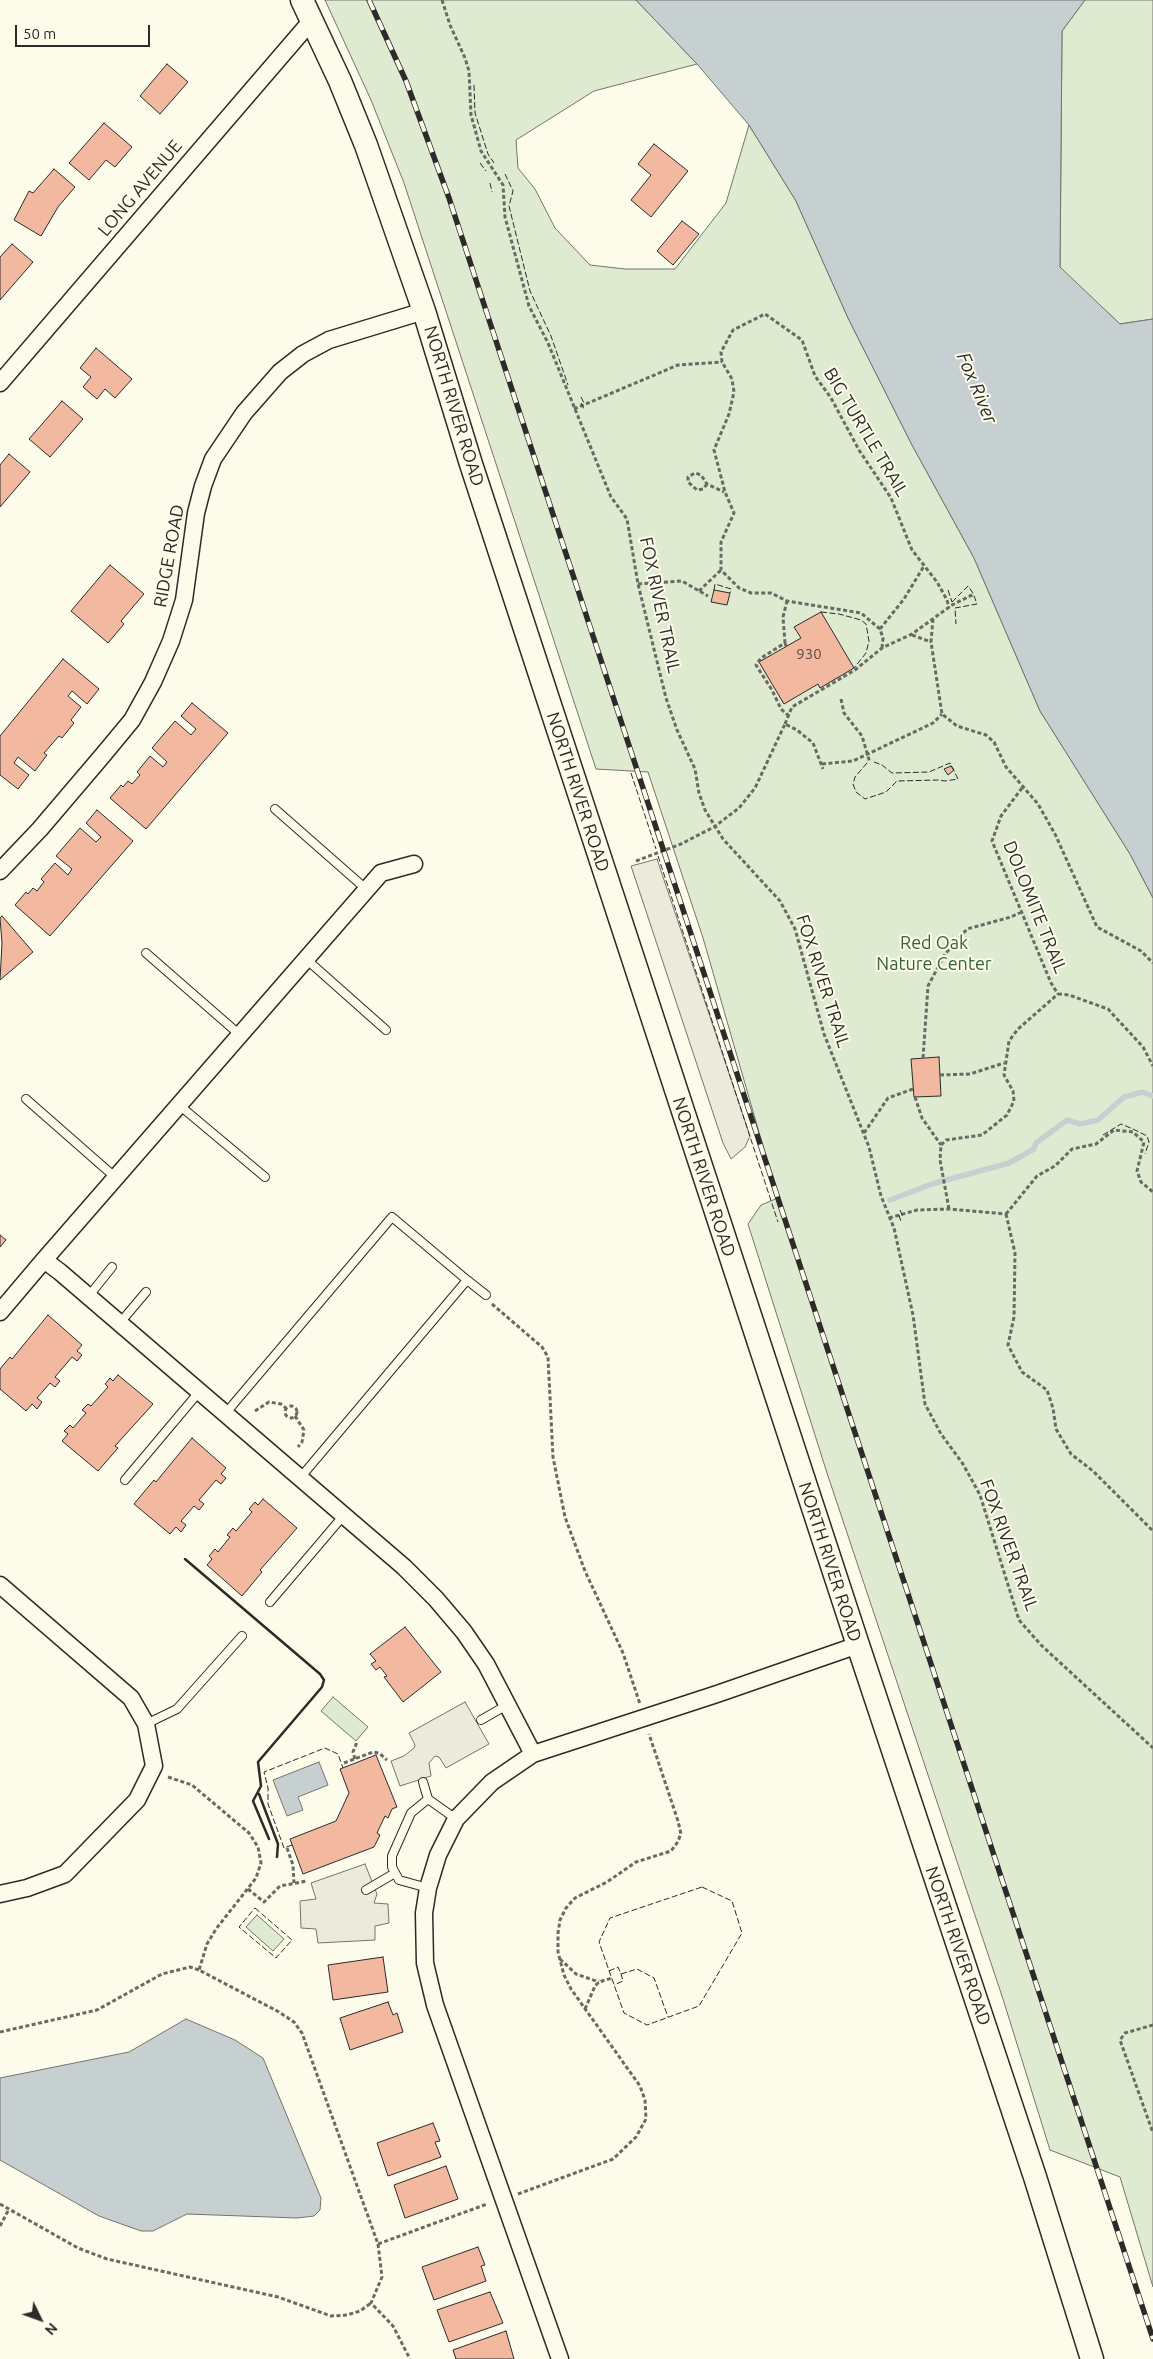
<!DOCTYPE html>
<html>
<head>
<meta charset="utf-8">
<style>
  body { margin:0 }
  #map { position:relative; width:1153px; height:2359px; overflow:hidden; background:#fdfbea; font-family:Ubuntu,sans-serif }
  canvas { display:block }
  .north { position:absolute; left:15px; top:2294px; width:50px; height:50px; -webkit-text-stroke:4px #fdfbea; paint-order:stroke; rotate:132deg; font-size:14px; font-weight:700; line-height:20px; text-align:center; color:#2b2b2b }
  .north::after { content:''; display:block; margin:auto; width:18px; height:22px; background:#2b2b2b; clip-path:polygon(50% 0,100% 100%,50% 72%,0 100%) }
  .scale { position:absolute; left:15px; top:25px; width:135px; height:22px; box-sizing:border-box; border:2px solid #2b2b2b; border-top:0; padding-left:6px; font-size:15px; line-height:18px; white-space:nowrap; color:#2b2b2b; -webkit-text-stroke:4px #fdfbea; paint-order:stroke }
</style>
</head>
<body>
<div id="map">
<canvas width="1153" height="2359"></canvas>
<div class="north">N</div>
<div class="scale">50 m</div>
</div>
<script>
const ctx = document.querySelector('canvas').getContext('2d');
ctx.lineJoin = 'round';
function paint(path, color) {
  ctx.fillStyle = color;
  ctx.fill(path, 'evenodd');
}
function toPath(rows) {
  const path = new Path2D();
  for (const r of rows) {
    if (r.length === 3) {
      path.moveTo(r[0] + r[2], r[1]);
      path.arc(r[0], r[1], r[2], 0, 2 * Math.PI);
      continue;
    }
    path.moveTo(r[0], r[1]);
    for (let i = 2; i < r.length; i += 2) path.lineTo(r[i], r[i + 1]);
  }
  return path;
}
function trace(path, color, width, dash) {
  ctx.strokeStyle = color;
  ctx.lineWidth = width;
  ctx.lineCap = dash ? 'butt' : 'round';
  ctx.setLineDash(dash || []);
  ctx.stroke(path);
}
function label(font, color, halo, rows, align = 'center') {
  ctx.font = font + ' Ubuntu,sans-serif';
  ctx.lineWidth = 4;
  ctx.setLineDash([]);
  ctx.textBaseline = 'middle';
  ctx.strokeStyle = halo;
  ctx.fillStyle = color;
  for (const [text, x, y, turn = 0] of rows) {
    ctx.save();
    ctx.translate(x, y);
    ctx.rotate((+turn || 0) * Math.PI / 180);
    ctx.textAlign = isNaN(turn) ? turn : align;
    if (halo) ctx.strokeText(text, 0, 0);
    ctx.fillText(text, 0, 0);
    ctx.restore();
  }
}
const green = toPath([
  [325,0,636,0,697,64,594,91,516,140,518,168,535,189,555,228,590,265,625,269,675,269,726,203,749,125,796,201,848,318,912,445,974,558,1040,711,1130,854,1153,898,1153,2287,1120,2177,1050,2150,1003,1999,827,1473,748,1224,761,1205,778,1198,703,938,648,772,596,769,404,183,371,100,325,0],
  [1085,0,1153,0,1153,319,1120,324,1060,268,1062,31,1085,0],
  [333,1697,368,1727,356,1741,321,1711,333,1697],
  [257,1915,284,1939,273,1951,246,1927,257,1915]
]);
const parking = toPath([
  [657,859,750,1136,745,1147,731,1159,723,1143,631,866,657,859],
  [465,1702,489,1744,446,1768,439,1757,435,1756,429,1763,431,1776,400,1786,391,1761,404,1756,414,1748,415,1745,409,1733,465,1702],
  [365,1864,377,1894,374,1903,388,1904,389,1923,375,1926,375,1940,318,1943,316,1929,301,1928,300,1901,316,1899,311,1883,365,1864]
]);
const water = toPath([
  [636,0,1085,0,1062,31,1060,267,1120,324,1153,319,1153,898,1130,854,1040,711,974,558,912,445,848,318,796,201,749,125,697,64,636,0],
  [319,1762,328,1785,298,1797,303,1810,287,1816,273,1780,319,1762],
  [186,2019,235,2040,263,2058,321,2198,320,2210,314,2216,297,2218,187,2214,153,2231,141,2231,99,2216,0,2160,0,2078,129,2052,186,2019]
]);
const stream = toPath([
  [890,1200,932,1184,1009,1163,1034,1149,1036,1143,1067,1120,1080,1124,1098,1120,1124,1097,1142,1092,1153,1096]
]);
const building = toPath([
  [167,64,188,82,160,114,140,96,167,64],
  [104,123,132,147,115,167,106,160,89,180,69,163,104,123],
  [654,144,688,171,651,217,631,200,651,175,638,164,654,144],
  [54,169,75,187,58,207,41,236,14,220,29,191,33,193,54,169],
  [682,221,699,234,673,265,657,251,682,221],
  [12,244,33,262,0,300,0,257,12,244],
  [96,348,132,379,115,398,105,389,97,399,83,387,91,377,80,368,96,348],
  [62,401,83,419,50,457,29,439,62,401],
  [9,454,30,472,0,507,0,465,9,454],
  [110,565,144,594,121,621,124,624,108,643,71,611,110,565],
  [714,590,730,593,727,605,711,602,714,590],
  [821,612,854,668,820,688,818,684,784,704,759,662,801,638,794,627,821,612],
  [63,659,99,689,87,704,72,691,68,696,81,707,71,720,74,723,62,738,59,736,44,753,47,755,35,771,18,757,14,763,29,775,18,789,0,775,0,736,63,659],
  [192,703,228,733,146,829,110,798,121,785,123,787,128,781,132,784,140,775,137,772,150,756,163,767,167,762,152,748,175,721,191,735,196,729,181,716,192,703],
  [951,766,954,770,948,775,944,769,951,766],
  [97,810,133,841,50,936,15,905,26,892,28,894,33,888,37,891,44,882,41,879,55,863,68,875,72,869,56,856,80,828,96,842,101,837,86,823,97,810],
  [2,916,33,952,0,980,2,943,0,918,2,916],
  [939,1057,941,1096,914,1097,911,1059,939,1057],
  [0,1235,6,1240,0,1247,0,1235],
  [48,1315,82,1345,77,1351,82,1355,77,1361,72,1357,55,1377,60,1381,55,1387,50,1383,37,1398,42,1402,37,1409,32,1404,26,1411,0,1389,0,1369,10,1357,12,1359,48,1315],
  [118,1375,153,1404,115,1446,118,1448,98,1471,62,1441,68,1434,64,1431,70,1425,73,1428,86,1413,82,1410,88,1404,91,1406,108,1387,105,1384,110,1378,113,1381,118,1375],
  [192,1438,226,1468,221,1474,226,1478,221,1484,216,1480,199,1500,204,1504,199,1510,194,1506,181,1521,186,1525,181,1532,176,1527,170,1534,134,1504,154,1480,156,1482,192,1438],
  [263,1499,297,1528,260,1570,262,1572,242,1596,207,1565,212,1559,209,1556,215,1549,218,1552,230,1537,227,1535,233,1528,236,1531,252,1512,249,1509,255,1502,258,1505,263,1499],
  [405,1627,441,1672,403,1702,384,1677,387,1676,380,1667,376,1670,371,1664,376,1661,370,1654,405,1627],
  [376,1755,397,1807,392,1809,388,1818,385,1816,377,1833,380,1835,374,1847,303,1874,290,1839,336,1821,349,1793,340,1769,376,1755],
  [383,1957,388,1992,333,2000,328,1965,383,1957],
  [388,2002,393,2015,397,2013,403,2032,350,2050,340,2018,388,2002],
  [433,2123,440,2141,435,2142,441,2157,388,2176,377,2143,433,2123],
  [446,2166,458,2199,405,2218,394,2185,446,2166],
  [478,2247,485,2265,481,2266,486,2281,434,2300,422,2267,478,2247],
  [490,2292,503,2323,449,2342,437,2310,490,2292],
  [506,2331,514,2359,456,2359,453,2350,506,2331]
]);
const path = toPath([
  [442,0,450,25,465,58,469,71,471,115,481,151,503,185,505,217,529,306,548,343,611,497,627,519,638,584,666,698,677,730,695,769,699,793,705,810,723,839,780,901,795,929,824,1034,869,1147,881,1196,894,1228,913,1315,925,1404,941,1434,963,1464,980,1495,1019,1620,1041,1645,1153,1748],
  [574,409,678,365,722,362],
  [707,484,703,489,697,490,688,482,688,477,695,473,701,475,707,484,724,492],
  [638,584,682,581,708,596],
  [699,591,721,570],
  [933,619,931,642,942,714,957,726,986,735,994,742,1006,767,1038,804,1055,834,1097,927,1141,951,1153,963],
  [880,629,904,599,924,566],
  [912,635,931,642],
  [785,643,783,617,787,601],
  [786,646,785,643,761,658,756,665,772,690,781,709,789,716],
  [882,648,883,638,880,629,861,613,787,601,771,593,751,593,739,588,721,570,721,542,734,513,725,492,714,450,729,414,734,392,732,379,722,362,721,352,733,330,765,314,802,340,815,376,831,398,859,450,891,498,912,550,937,582,947,600,949,608],
  [841,699,844,713,862,736,870,763],
  [785,724,792,707,855,670,882,648,912,634,952,605,974,594],
  [822,764,853,761,933,723,942,714],
  [1022,788,1001,816,992,841,1051,983,1058,994],
  [636,861,681,844,714,827,739,808,755,788,785,724,797,730,813,743,823,769],
  [1058,994,1069,995,1108,1009,1143,1047,1153,1066],
  [923,1058,928,986,945,954,967,929,1011,917,1021,912],
  [940,1075,970,1074,1004,1063],
  [915,1097,922,1118,941,1145],
  [864,1133,888,1098,913,1089],
  [949,1209,940,1160,941,1145,946,1140,982,1135,1007,1115,1014,1101,1013,1091,1004,1075,1009,1041,1018,1029,1058,994],
  [1006,1214,1015,1253,1014,1317,1008,1345,1022,1372,1047,1390,1053,1408,1056,1429,1071,1454,1093,1471,1153,1531],
  [1006,1214,1037,1176,1055,1166,1072,1149,1096,1144,1114,1130,1133,1132,1144,1142,1137,1171,1141,1182,1153,1192],
  [889,1218,917,1210,949,1209,1006,1214],
  [492,1304,542,1347,548,1357,553,1457,565,1517,585,1571,623,1653,640,1704],
  [291,1412,6],
  [255,1411,269,1402,281,1404,286,1408],
  [295,1416,304,1430,302,1442,298,1447],
  [355,1759,353,1752,357,1742],
  [344,1763,373,1752,379,1753,387,1760],
  [168,1777,192,1785,249,1833,258,1847,261,1863,256,1878,216,1929,207,1944,199,1970,279,2012,294,2022,302,2033,378,2244,487,2204],
  [287,1848,293,1865,294,1883],
  [248,1889,264,1902,280,1886,307,1881],
  [560,1959,576,1974,599,1982],
  [585,2009,595,1986,599,1982,612,1978],
  [1153,2025,1125,2033,1120,2040,1153,2133],
  [0,2032,97,2010,162,1974,190,1967,199,1970],
  [518,2194,613,2159,636,2137,646,2119,645,2100,640,2086,571,1989,564,1975,558,1952,558,1933,560,1920,566,1908,575,1898,607,1882,636,1862,671,1851,677,1843,681,1834,678,1821,649,1734],
  [0,2204,78,2248,107,2259,278,2297,331,2316,347,2315,360,2311,371,2303],
  [0,2226,9,2209],
  [378,2244,382,2277,371,2303,393,2326,410,2359]
]);
const lane = toPath([
  [275,809,366,889],
  [146,953,240,1035],
  [306,959,386,1030],
  [26,1099,116,1178],
  [179,1105,265,1177],
  [467,1280,486,1295],
  [88,1297,112,1267],
  [119,1324,146,1292],
  [225,1414,392,1217,467,1280,300,1478],
  [125,1480,199,1392],
  [270,1602,344,1515],
  [481,1720,507,1705],
  [146,1724,177,1709,242,1636],
  [423,1782,428,1799,411,1813,392,1856,392,1867,399,1880,428,1888],
  [428,1799,456,1819],
  [366,1890,395,1873]
]);
const street = toPath([
  [0,383,312,20],
  [0,871,40,829,103,755,132,720,153,682,171,641,184,600,196,513,203,486,213,459,244,413,280,372,303,354,329,340,424,311],
  [44,1260,381,873,414,864],
  [0,1312,44,1260,60,1272,404,1567,436,1599,464,1632,486,1664,533,1754,717,1694,858,1645],
  [0,1585,131,1698,146,1724,154,1766,137,1800,65,1874,27,1888,0,1894],
  [533,1754,492,1782,456,1819,438,1855,428,1888,424,1913,425,1963,435,2005,560,2359]
]);
const secondary = toPath([
  [302,0,340,81,366,145,424,311,471,464,858,1645,1035,2177,1092,2359]
]);
const rail = toPath([
  [369,0,406,81,449,198,1153,2339]
]);
const fence = toPath([
  [474,85,475,113,488,154,494,163],
  [480,163,486,171],
  [505,174,513,191,509,206,530,291,551,336,568,385],
  [490,183,492,192],
  [581,397,584,403],
  [581,403,584,409],
  [714,590,715,584,731,589,730,593],
  [948,590,952,602],
  [952,602,968,586,973,593,977,604,955,608,956,624],
  [821,612,839,614,861,620,866,624,869,641,866,653,854,668],
  [867,763,855,777,853,784,856,792,865,799,886,792,897,781,938,780,945,781,958,779,950,763,929,772,892,773,882,765,874,762],
  [631,773,656,849],
  [658,856,778,1222],
  [1103,1135,1121,1124,1133,1129,1147,1136,1149,1142,1145,1154],
  [900,1210,903,1217],
  [899,1215,901,1222],
  [292,1845,284,1848,268,1804,268,1788,264,1772,325,1748,338,1754,343,1768],
  [702,1887,732,1901,742,1933,699,2006,647,2025,624,2013,599,1942,610,1918,702,1887],
  [255,1908,292,1940,276,1958,239,1927,255,1908],
  [609,1971,618,1967,621,1974,623,1981,614,1985],
  [621,1974,637,1969,654,1978,668,2017]
]);
const wall = toPath([
  [185,1559,320,1674,324,1680,322,1687,258,1762,261,1786,253,1801,269,1839],
  [259,1794,278,1844,277,1857]
]);
const numberNames = [
  ["930",809,654]
];
const streetNames = [
  ["LONG AVENUE",140,188,-50],
  ["NORTH RIVER ROAD",454,406,73],
  ["BIG TURTLE TRAIL",866,432,59],
  ["RIDGE ROAD",169,556,-80],
  ["FOX RIVER TRAIL",660,605,78],
  ["NORTH RIVER ROAD",578,792,72],
  ["DOLOMITE TRAIL",1035,907,68],
  ["FOX RIVER TRAIL",823,981,72],
  ["NORTH RIVER ROAD",704,1177,72],
  ["FOX RIVER TRAIL",1009,1545,70],
  ["NORTH RIVER ROAD",830,1562,72],
  ["NORTH RIVER ROAD",958,1946,71]
];
const parkNames = [
  ["Red Oak",934,943],
  ["Nature Center",934,964]
];
const waterNames = [
  ["Fox River",977,388,67]
];
paint(green, '#deebd1');
trace(green, '#74746e', 1);
paint(parking, '#eceadb');
trace(parking, '#74746e', 1);
paint(water, '#c7d0d0');
trace(water, '#74746e', 1);
trace(stream, '#c7d0d0', 5.5);
paint(building, '#f2b8a0');
trace(building, '#2b2b2b', 1);
trace(lane, '#2b2b2b', 10);
trace(street, '#2b2b2b', 19);
trace(secondary, '#2b2b2b', 25);
trace(path, '#6a6964', 3, [4, 2.5]);
trace(lane, '#fdfbea', 8);
trace(street, '#fdfbea', 16);
trace(secondary, '#fdfbea', 22);
trace(rail, '#2b2b2b', 5.5);
trace(rail, '#fdfbea', 4, [11]);
trace(fence, '#2b2b2b', 1, [6, 2.5]);
trace(wall, '#2b2b2b', 2.5);
label('15px', '#5d4e48', null, numberNames);
label('18px', '#2b2b2b', '#fdfbea', streetNames);
label('18px', '#34623c', '#fdfbea', parkNames);
label('italic 19px', '#2b2b2b', '#fdfbea', waterNames);
</script>
</body>
</html>
